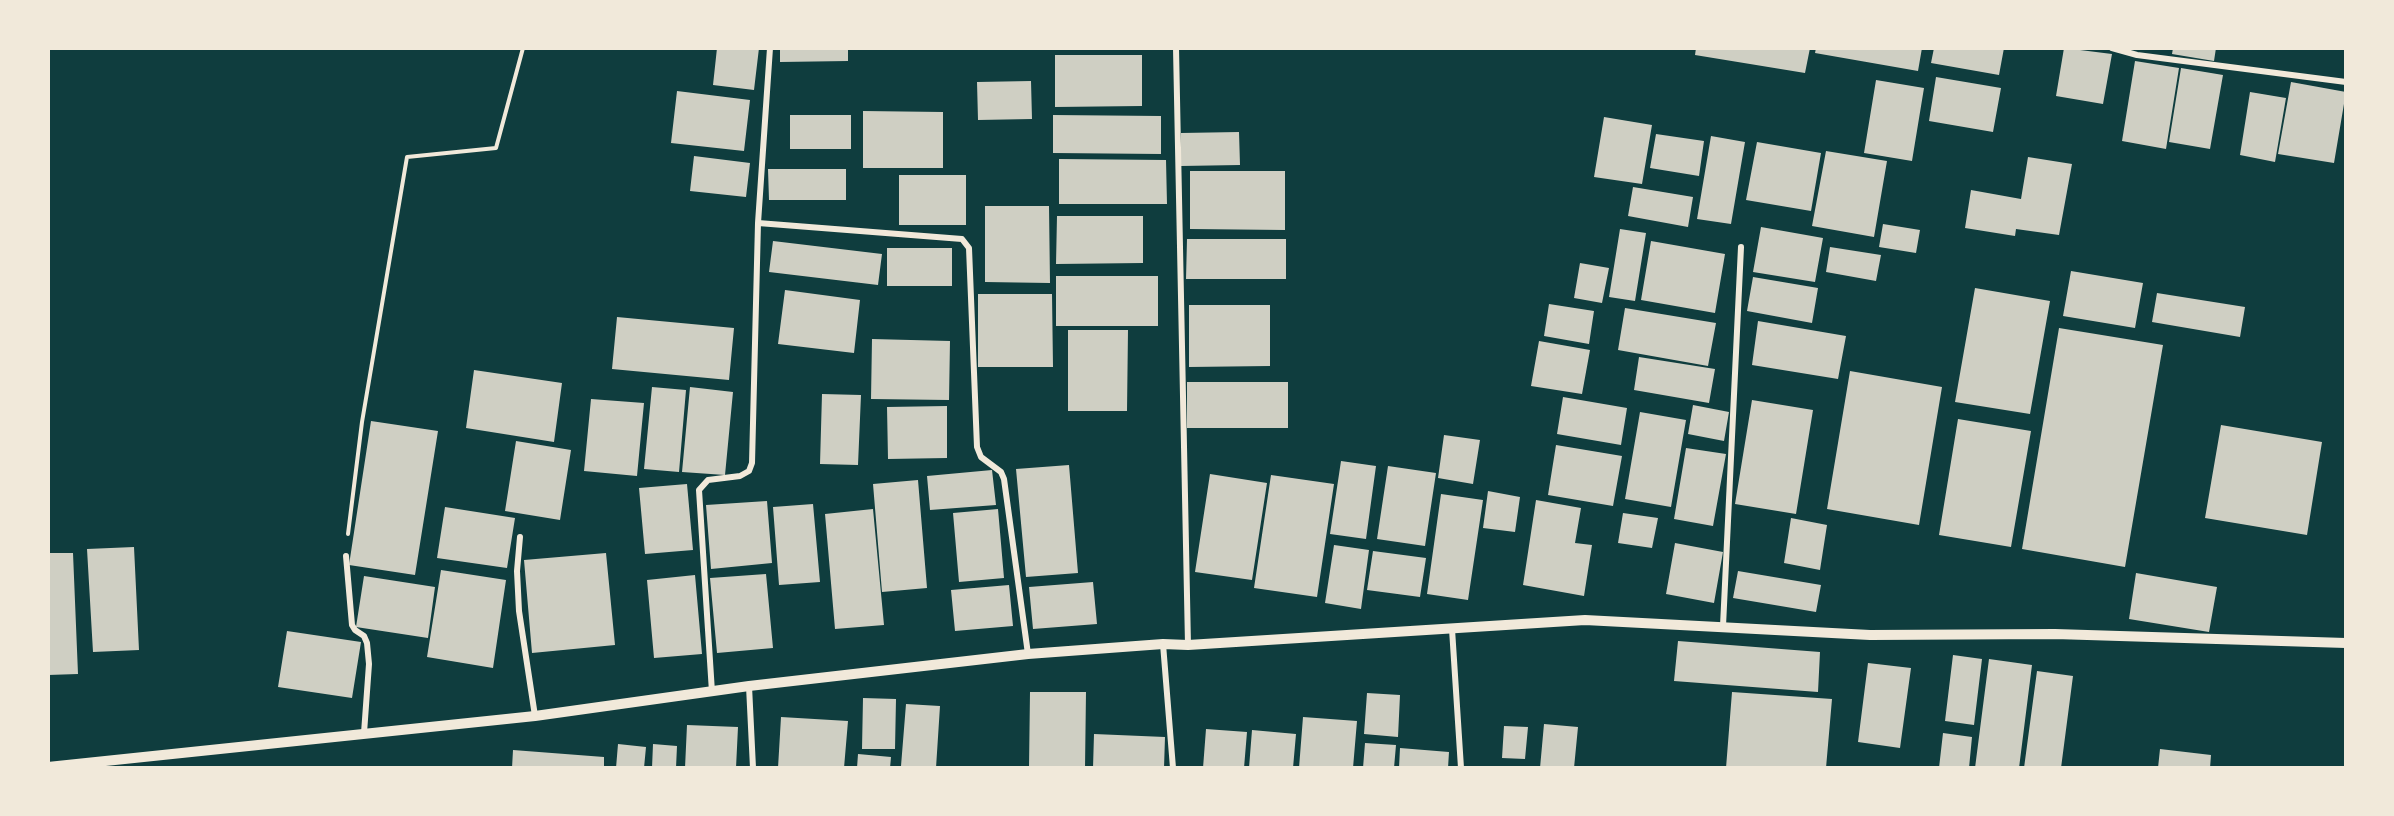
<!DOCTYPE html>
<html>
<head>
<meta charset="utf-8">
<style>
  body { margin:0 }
  #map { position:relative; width:2394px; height:816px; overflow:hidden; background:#0f3d3e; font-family:"Titillium Web",sans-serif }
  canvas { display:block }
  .frame { position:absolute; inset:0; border:50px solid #f1e9da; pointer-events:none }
</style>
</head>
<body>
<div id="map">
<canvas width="2394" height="816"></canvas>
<div class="frame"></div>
</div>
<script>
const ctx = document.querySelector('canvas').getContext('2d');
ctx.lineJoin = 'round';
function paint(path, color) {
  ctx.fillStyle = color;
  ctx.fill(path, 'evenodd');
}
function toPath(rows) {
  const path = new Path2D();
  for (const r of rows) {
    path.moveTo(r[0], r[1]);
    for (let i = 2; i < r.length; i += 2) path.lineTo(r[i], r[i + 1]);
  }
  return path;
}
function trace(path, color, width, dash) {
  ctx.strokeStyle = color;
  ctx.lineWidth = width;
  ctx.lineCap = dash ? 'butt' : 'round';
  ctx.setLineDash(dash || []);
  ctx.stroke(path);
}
const building = toPath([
  [717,48,759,48,754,90,713,85],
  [780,48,848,48,848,61,780,62],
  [1696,48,1810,48,1805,73,1695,55],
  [1816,48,1922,48,1918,71,1815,53],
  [1934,48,2004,48,1999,75,1931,63],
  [2064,48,2112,54,2103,104,2056,96],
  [2173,48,2216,48,2214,61,2172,54],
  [1055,55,1142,55,1142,106,1055,107],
  [2135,61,2179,68,2166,149,2122,141],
  [2181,68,2223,75,2210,149,2169,142],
  [1936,77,2001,88,1993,132,1929,121],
  [1876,80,1924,88,1912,161,1864,153],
  [1031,81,1032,119,978,120,977,82],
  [2291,82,2346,92,2334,163,2278,154],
  [677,91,750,100,744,151,671,143],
  [2250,92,2286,98,2275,162,2240,155],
  [863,111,943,112,943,168,863,168],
  [790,115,851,115,851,149,790,149],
  [1053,115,1161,116,1161,154,1053,153],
  [1604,117,1652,125,1642,184,1594,177],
  [1239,132,1240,165,1181,166,1181,133],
  [1656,134,1704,141,1699,176,1650,168],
  [1711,136,1745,142,1731,224,1697,219],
  [1757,142,1821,153,1811,211,1746,200],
  [1826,151,1887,161,1874,237,1812,226],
  [694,156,750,163,746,197,690,191],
  [2028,157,2072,164,2059,235,2016,229,2015,236,1965,228,1971,190,2021,199],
  [1059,159,1166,160,1167,204,1059,204],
  [768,169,846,169,846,200,769,200],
  [1190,171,1285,171,1285,230,1190,229],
  [899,175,966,175,966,225,899,225],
  [1633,187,1693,197,1688,227,1628,216],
  [985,206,1049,206,1050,283,985,282],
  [1057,216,1143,216,1143,263,1056,264],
  [1883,224,1920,230,1916,253,1879,247],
  [1761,227,1823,238,1815,282,1753,272],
  [1620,229,1646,233,1635,301,1609,297],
  [1187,239,1286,239,1286,279,1186,279],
  [773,241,882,254,878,285,769,272],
  [1651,241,1725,254,1715,313,1641,300],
  [1830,247,1881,255,1876,281,1826,272],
  [887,248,952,248,952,286,887,286],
  [1580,263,1609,268,1602,303,1574,298],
  [2071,271,2143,283,2135,328,2063,316],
  [1056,276,1158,276,1158,326,1056,326],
  [1753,277,1818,288,1812,323,1747,311],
  [1975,288,2050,301,2030,414,1955,402],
  [785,290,860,300,854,353,778,344],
  [2157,293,2245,307,2240,337,2152,322],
  [978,294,1052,294,1053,367,978,367],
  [1549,304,1594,311,1589,344,1544,336],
  [1189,305,1270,305,1270,366,1189,367],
  [1625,308,1716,323,1708,366,1618,350],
  [617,317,734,328,729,380,612,369],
  [1758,321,1846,336,1838,379,1752,365],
  [2059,328,2163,345,2125,567,2022,549],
  [1068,330,1128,330,1127,411,1068,411],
  [872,339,950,341,949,400,871,399],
  [1539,341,1590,350,1582,394,1531,386],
  [1639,357,1715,369,1709,403,1634,390],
  [474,370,562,383,554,442,466,428],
  [1850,371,1942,387,1919,525,1827,509],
  [1187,382,1288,382,1288,428,1187,428],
  [652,387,686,390,679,472,644,469],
  [690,387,733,392,725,475,682,472],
  [822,394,861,395,858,465,820,464],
  [1563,397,1627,408,1621,445,1557,434],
  [591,399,644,403,637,476,584,471],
  [1752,400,1813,410,1796,514,1735,504],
  [1693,405,1729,412,1724,441,1688,434],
  [947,406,947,458,888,459,887,407],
  [1640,412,1686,420,1671,507,1625,499],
  [1958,419,2031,431,2011,547,1939,535],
  [371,421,438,431,415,575,349,565],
  [2221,425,2322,442,2307,535,2205,518],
  [1444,435,1480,440,1473,484,1438,478],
  [516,441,571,450,560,520,505,511],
  [1556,445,1622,456,1613,506,1548,495],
  [1686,448,1726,454,1713,526,1674,519],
  [1341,461,1376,466,1366,539,1330,534],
  [1069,465,1078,573,1026,577,1016,469],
  [1388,466,1436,473,1425,546,1377,539],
  [992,470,996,505,930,510,927,476],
  [1210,474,1267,483,1252,580,1195,572],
  [1271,475,1334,484,1317,597,1254,588],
  [918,480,927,588,882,592,873,484],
  [687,484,693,550,645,554,639,488],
  [1488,491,1520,497,1515,532,1483,528],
  [1441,494,1483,500,1468,600,1427,594],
  [1536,500,1581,508,1575,543,1592,545,1584,596,1523,585],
  [767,501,772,563,711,569,706,505],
  [813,504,820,582,779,585,773,507],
  [445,507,515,518,507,568,437,558],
  [873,509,884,625,835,629,825,514],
  [998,509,1004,578,959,582,953,513],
  [1623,513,1658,518,1652,548,1618,543],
  [1791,518,1827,525,1820,570,1784,563],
  [1675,543,1723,552,1714,603,1666,594],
  [1334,545,1369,550,1361,609,1325,603],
  [134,547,139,650,93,652,87,549],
  [1373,551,1426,558,1420,597,1367,590],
  [48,553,73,553,78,674,48,675],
  [606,553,615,645,532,653,524,560],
  [441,570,506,580,493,668,427,657],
  [1738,571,1821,585,1816,612,1733,598],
  [2136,573,2217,587,2209,632,2129,619],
  [766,574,773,648,717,653,710,578],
  [695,575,702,654,654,658,647,580],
  [364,576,435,587,428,638,356,627],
  [1093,582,1097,624,1033,629,1029,587],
  [1009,585,1013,626,955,631,951,590],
  [287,631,361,642,352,698,278,687],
  [1678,641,1820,652,1818,692,1674,681],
  [1953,655,1982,659,1974,725,1945,721],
  [1989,659,2032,665,2019,768,1975,768],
  [1868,663,1911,668,1900,748,1858,742],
  [2037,671,2073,676,2061,768,2024,768],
  [1030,692,1086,692,1085,768,1029,768],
  [1732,692,1832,699,1826,768,1726,768],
  [1367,693,1400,695,1398,737,1364,734],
  [863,698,896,699,895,749,862,749],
  [906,704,940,706,936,768,901,766],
  [781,717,848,721,844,768,778,768],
  [1303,717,1357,721,1353,768,1299,768],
  [1544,724,1578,727,1574,768,1540,768],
  [687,725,738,727,736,768,685,768],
  [1504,726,1528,727,1525,759,1502,758],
  [1206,729,1247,732,1244,768,1203,768],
  [1252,730,1296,734,1293,768,1249,768],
  [1943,733,1972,737,1969,768,1939,768],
  [1094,734,1165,737,1164,768,1093,768],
  [1365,743,1396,745,1394,768,1363,768],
  [618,744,646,747,644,768,616,768],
  [653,744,677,746,676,768,652,768],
  [1400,748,1449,752,1448,768,1399,768],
  [2160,749,2211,755,2210,768,2158,768],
  [513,750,604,757,604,768,512,768],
  [858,754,891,757,890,768,857,768]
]);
const path = toPath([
  [348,534,362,422,407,157,496,148,523,48]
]);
const minor = toPath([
  [770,48,758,223,962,239,969,248,977,447,981,457,1001,472,1004,479,1028,654],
  [1176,48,1188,645],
  [2112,48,2137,55,2346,82],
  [520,537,517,571,519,611,535,716],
  [346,556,352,625,355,630,364,636,367,643,369,664,364,733],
  [1723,626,1741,247],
  [1452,629,1461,768],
  [1163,644,1173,768],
  [749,686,753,768],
  [712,692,699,490,708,480,740,476,749,471,752,463,758,223]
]);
const tertiary = toPath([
  [48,767,535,716,749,686,1028,654,1163,644,1188,645,1585,620,1870,635,2055,634,2346,643]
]);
paint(building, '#cfcfc3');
trace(path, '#f1e9da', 4);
trace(minor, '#f1e9da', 6);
trace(tertiary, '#f1e9da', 10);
</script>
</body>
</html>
